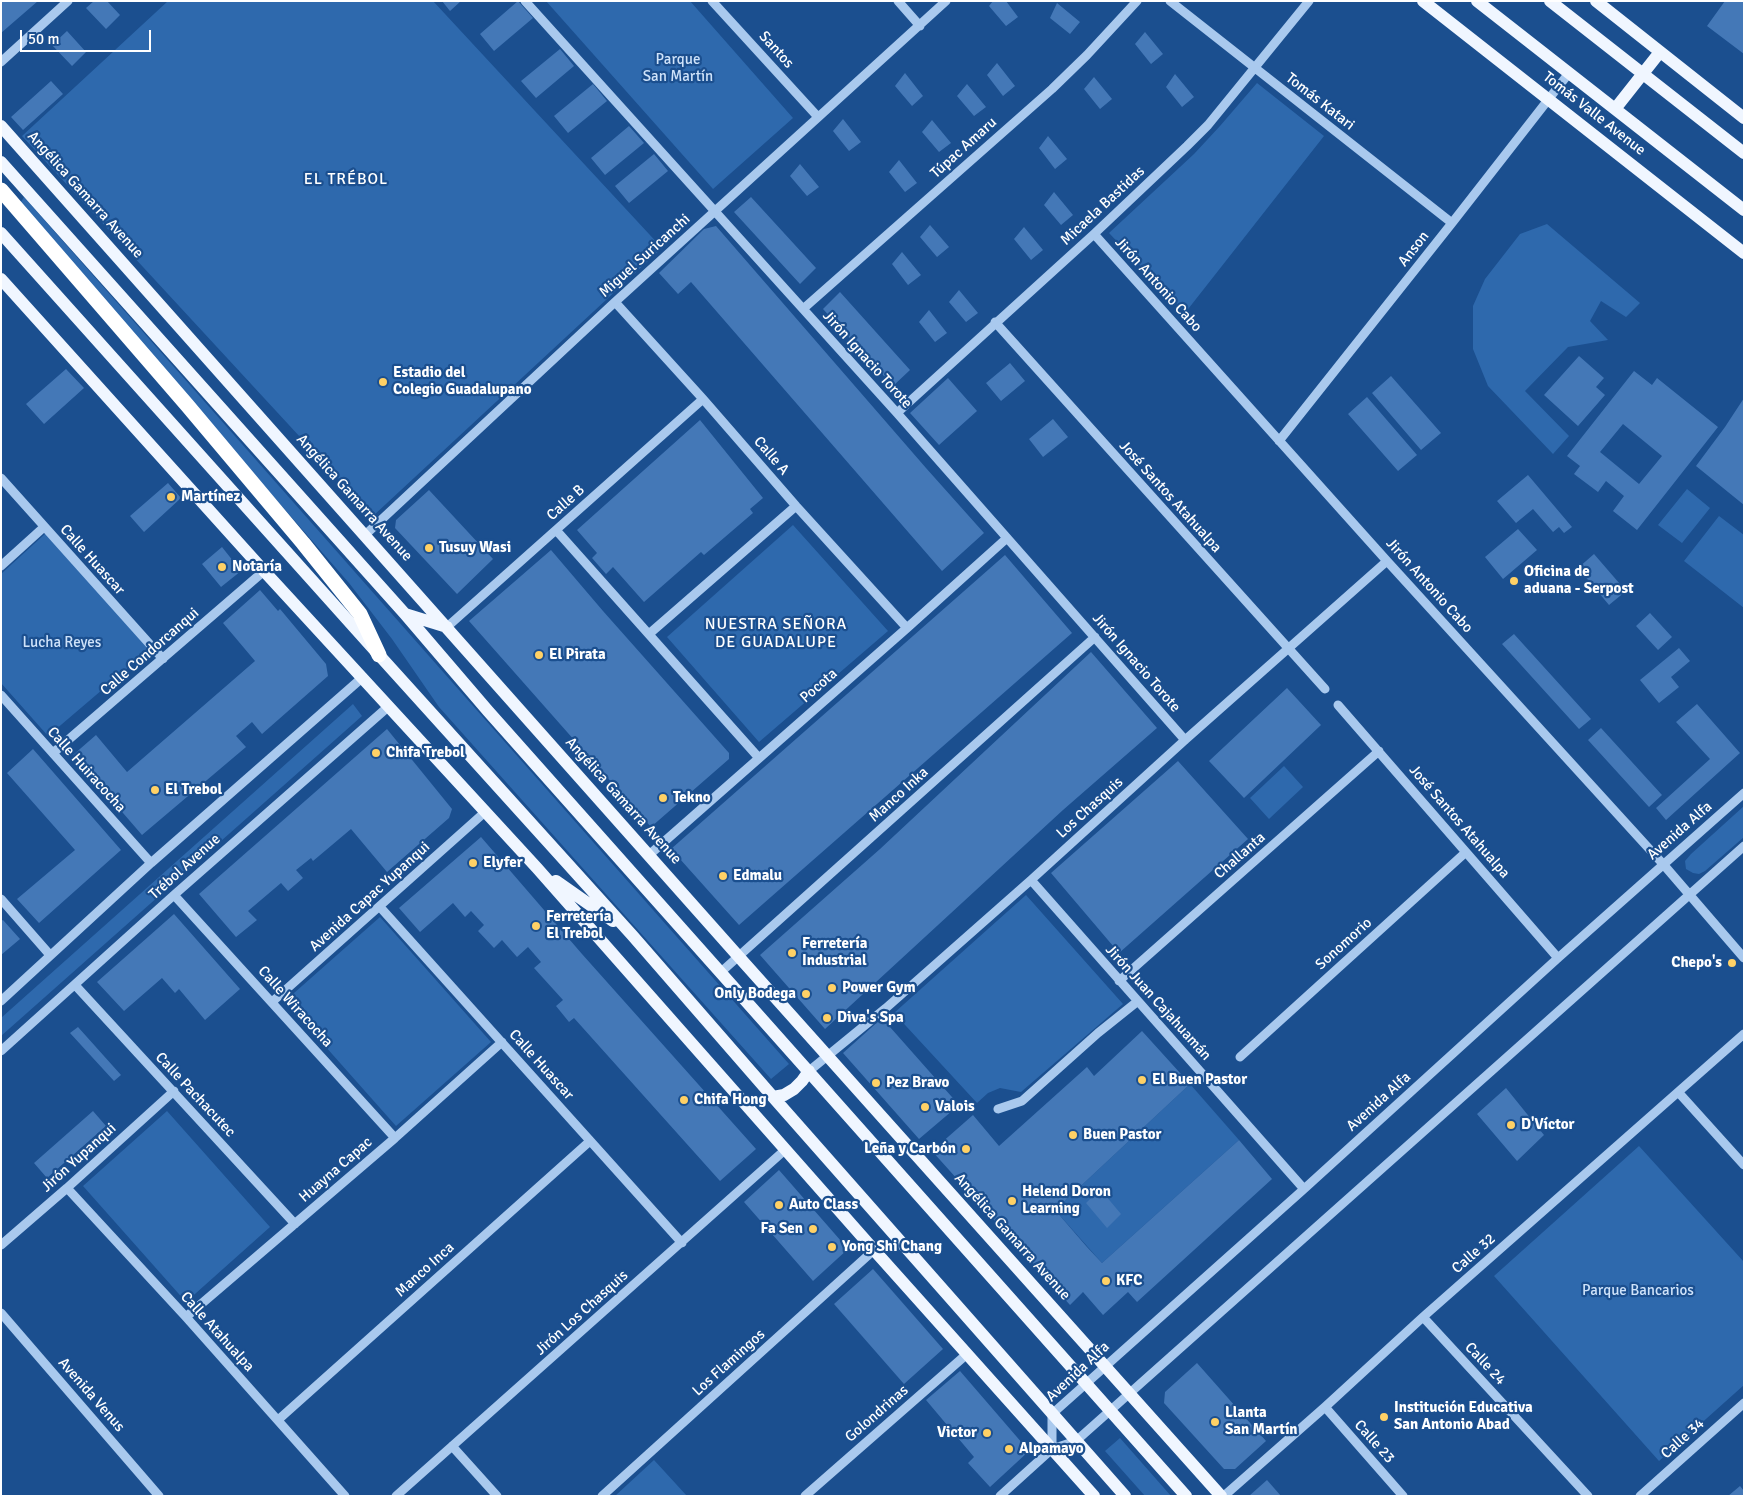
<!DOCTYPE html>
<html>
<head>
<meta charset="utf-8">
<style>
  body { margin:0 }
  #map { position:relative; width:1745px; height:1497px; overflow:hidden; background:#1b4f8f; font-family:Signika,sans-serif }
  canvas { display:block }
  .frame { position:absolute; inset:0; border:2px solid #fff; pointer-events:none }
  .scale { position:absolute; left:20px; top:30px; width:131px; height:22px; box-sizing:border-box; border:2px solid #fff; border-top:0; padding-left:6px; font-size:15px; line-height:18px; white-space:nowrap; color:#fff; -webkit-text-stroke:4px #1b4f8f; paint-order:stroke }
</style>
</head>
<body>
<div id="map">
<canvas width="1745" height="1497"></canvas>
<div class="frame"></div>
<div class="scale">50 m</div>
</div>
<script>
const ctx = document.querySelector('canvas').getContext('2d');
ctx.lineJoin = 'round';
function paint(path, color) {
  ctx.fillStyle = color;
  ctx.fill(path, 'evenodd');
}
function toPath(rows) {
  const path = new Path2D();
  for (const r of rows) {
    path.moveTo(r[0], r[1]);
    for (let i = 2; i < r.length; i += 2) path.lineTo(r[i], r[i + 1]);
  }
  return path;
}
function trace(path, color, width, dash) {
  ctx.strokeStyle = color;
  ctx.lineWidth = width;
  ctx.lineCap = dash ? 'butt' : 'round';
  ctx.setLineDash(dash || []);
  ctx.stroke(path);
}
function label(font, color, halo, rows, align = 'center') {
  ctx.font = font + ' Signika,sans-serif';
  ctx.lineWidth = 4.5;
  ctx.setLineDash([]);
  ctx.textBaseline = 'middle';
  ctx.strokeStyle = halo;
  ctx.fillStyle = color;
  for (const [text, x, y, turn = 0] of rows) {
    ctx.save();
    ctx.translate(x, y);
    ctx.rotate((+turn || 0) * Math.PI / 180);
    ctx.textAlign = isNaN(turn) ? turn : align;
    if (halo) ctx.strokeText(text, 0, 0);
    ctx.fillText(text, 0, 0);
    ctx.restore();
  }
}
const green = toPath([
  [168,1,433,1,662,248,373,516,22,136],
  [546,1,690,1,793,118,713,189],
  [1257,83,1324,136,1185,313,1109,233,1194,154,1220,126],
  [24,197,789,1064,771,1079,439,707,392,639,349,583,19,205],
  [1547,224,1640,303,1626,317,1601,301,1590,321,1608,340,1568,347,1525,391,1569,436,1553,454,1488,386,1473,349,1473,306,1485,279,1520,234],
  [1687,489,1710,508,1682,543,1658,525],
  [1719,516,1744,535,1744,608,1684,561],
  [793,525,888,631,759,742,667,637],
  [46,533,150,649,48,736,1,683,1,574],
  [353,704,362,716,1,1036,1,1018],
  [1284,766,1303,787,1269,819,1250,798],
  [1744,806,1744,837,1705,871,1699,874,1693,873,1686,869,1685,861,1691,854],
  [1026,895,1123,1004,1021,1092,1000,1088,988,1093,977,1103,894,1013],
  [380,917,491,1042,396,1126,285,1001],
  [1190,1084,1239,1140,1102,1263,1055,1210],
  [167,1111,270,1227,186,1302,83,1186],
  [1639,1146,1744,1262,1744,1385,1659,1461,1494,1276],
  [1120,1438,1171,1496,1145,1496,1105,1451],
  [654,1460,687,1496,615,1496]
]);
const building = toPath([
  [1,1,38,1,1,33],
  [94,1,107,1,120,15,106,29,86,8],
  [442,1,461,1,450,11],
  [518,1,533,18,494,51,480,34],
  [993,1,1006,1,1018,17,1006,26,989,6],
  [1725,1,1744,1,1744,54,1707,26],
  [1057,3,1080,22,1070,34,1050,18],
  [67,31,86,52,72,66,52,45],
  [1145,32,1163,54,1151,64,1135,44],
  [560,49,574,66,536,98,521,81],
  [997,63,1015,86,1003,96,987,75],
  [905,73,923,96,912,106,895,86],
  [1175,74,1194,97,1182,107,1166,87],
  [1094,77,1112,99,1100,109,1084,89],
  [51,81,63,94,23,130,11,117],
  [593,84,607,101,568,133,554,116],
  [967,84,986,107,974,116,957,96],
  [843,119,861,142,849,151,833,131],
  [932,120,951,143,939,152,922,132],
  [629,126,644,143,605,175,591,158],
  [1048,136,1067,159,1055,169,1039,148],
  [654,154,668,171,629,203,615,186],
  [899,160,917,183,905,192,889,172],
  [800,164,819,187,807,196,790,176],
  [1054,192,1073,215,1061,225,1044,205],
  [751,197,816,268,800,284,734,212],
  [930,225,949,247,937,257,920,237],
  [716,226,926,468,984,533,942,571,691,282,678,294,659,273,704,229],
  [1024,227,1043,250,1031,260,1014,239],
  [902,252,921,275,908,285,892,264],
  [959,290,978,313,966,322,949,302],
  [840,292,910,370,893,386,823,309],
  [929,310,947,333,935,342,919,322],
  [1579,356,1604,378,1596,387,1605,395,1578,426,1544,395],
  [1010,363,1025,381,1001,401,986,383],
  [66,369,84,388,44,424,26,404],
  [1634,371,1652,385,1657,378,1718,427,1637,530,1613,511,1624,496,1606,481,1598,492,1574,474,1580,466,1567,456],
  [1623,424,1662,456,1639,484,1600,452],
  [1391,376,1441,433,1421,450,1372,393],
  [948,378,977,411,939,445,910,413],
  [1367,397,1417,455,1398,471,1348,414],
  [1744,398,1744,505,1696,466,1725,427],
  [1053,419,1068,437,1043,457,1029,439],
  [700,420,763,498,750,509,753,513,704,555,701,552,644,602,613,567,606,574,592,558,597,553,577,530],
  [1528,475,1572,527,1564,533,1559,527,1553,532,1533,509,1516,523,1497,501],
  [168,483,181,498,144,532,130,516],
  [429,490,493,559,457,594,395,528,396,520],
  [1518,529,1537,550,1503,579,1485,557],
  [222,547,241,571,221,587,202,564],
  [551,550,603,611,729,753,729,759,651,827,469,621],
  [1594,554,1626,591,1609,605,1578,568],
  [1005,555,1072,633,739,925,671,849],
  [260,590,278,611,280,609,326,664,328,676,262,734,252,722,236,736,246,747,142,835,73,755,96,735,127,772,255,661,223,623],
  [1650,613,1672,637,1658,650,1636,626],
  [1514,634,1591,719,1579,729,1502,644],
  [1679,648,1690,661,1671,677,1679,687,1659,703,1640,680],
  [1091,652,1157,728,1063,810,825,1029,760,955,880,849],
  [1287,688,1321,725,1244,798,1209,761],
  [1697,704,1740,753,1666,820,1656,808,1710,759,1676,722],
  [1601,728,1662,795,1649,807,1588,740],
  [387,729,452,809,449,818,387,872,351,829,313,861,311,858,296,870,303,878,288,891,281,883,248,911,257,920,236,937,199,894],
  [33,749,121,850,39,923,17,899,75,850,7,773],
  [1178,761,1248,839,1119,953,1051,873],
  [481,837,582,954,756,1149,720,1181,574,1018,569,1022,556,1006,563,1000,534,968,541,962,528,947,517,957,502,940,494,948,478,931,484,925,471,911,465,917,453,903,420,932,399,908],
  [174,914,240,989,205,1020,179,989,175,993,162,978,124,1011,97,982],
  [3,920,20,939,1,955,1,921],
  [882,1018,959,1105,919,1139,843,1053],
  [78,1027,121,1075,114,1081,70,1033],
  [1142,1031,1190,1084,1055,1210,1087,1247,1102,1263,1239,1140,1272,1179,1137,1302,1128,1292,1103,1315,1083,1292,1070,1305,932,1151,973,1115,999,1146,1087,1067,1094,1076],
  [1506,1088,1544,1135,1517,1161,1477,1114],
  [93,1111,106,1126,47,1178,34,1163],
  [779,1170,848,1249,813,1281,744,1202],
  [1100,1189,1121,1214,1107,1228,1086,1203],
  [873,1269,943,1349,904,1384,834,1304],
  [1197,1363,1266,1441,1235,1469,1224,1469,1164,1403,1165,1392],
  [960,1371,1029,1451,990,1487,968,1463,974,1457,926,1400],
  [1267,1480,1281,1496,1249,1496],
  [1740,1486,1744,1491,1744,1496,1728,1496]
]);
const minor = toPath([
  [525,1,897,413,1185,740],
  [712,1,818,117],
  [898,1,920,26],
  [1170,1,1452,223],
  [1,62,68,1],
  [1094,234,1387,561,1663,864,1744,958],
  [615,302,703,399,796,506,907,628],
  [803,309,1052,89,1087,55,1137,1],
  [995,322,1325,689],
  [897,413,1094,234,1187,146,1208,125,1309,1],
  [1279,441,1452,223,1569,73],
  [1,478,163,659],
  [556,530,759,758],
  [365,535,615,302,946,1],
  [1,566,44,527],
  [447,627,703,399],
  [649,634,796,506],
  [1,695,151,863],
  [1338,705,1558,958],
  [53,753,264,571],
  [649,855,907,628,1007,538],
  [1031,880,1304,1189],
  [174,895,395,1138],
  [1,899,50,955],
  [380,907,682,1243],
  [721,972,1095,637],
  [1119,981,1379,751],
  [75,985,295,1224],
  [1,1001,151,863,363,677],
  [272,1002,485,812],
  [1,1051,174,895,389,706],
  [1240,1057,1466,852],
  [809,1071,886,1008,1031,880,1185,740,1387,561],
  [1679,1093,1744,1165],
  [998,1109,1022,1101,1098,1033,1138,1001],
  [67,1188,186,1317,345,1496],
  [1,1245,67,1188,174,1091],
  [1,1313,159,1496],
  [186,1317,395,1138,502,1042],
  [1423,1317,1588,1496],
  [1325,1407,1403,1496],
  [278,1420,590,1141],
  [452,1446,497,1496],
  [1052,1449,1052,1414,1304,1189,1558,958,1744,793],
  [396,1496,786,1149],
  [602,1496,874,1250],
  [805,1496,967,1354],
  [1000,1496,1052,1449,1076,1441,1744,846],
  [1224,1496,1325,1407,1423,1317,1744,1034],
  [1640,1496,1744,1403]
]);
const major = toPath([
  [1423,1,1744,253],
  [1477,1,1744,210],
  [1550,1,1744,153],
  [1596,1,1744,118],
  [1615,109,1660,52],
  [1,126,739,957,1221,1496],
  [1,162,405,614,488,711,1186,1496],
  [1,233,379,655,632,935,773,1097,1125,1496],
  [1,279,264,571,537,868,874,1250,1094,1496],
  [405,614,447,627],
  [556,881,613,921],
  [773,1097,784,1095,794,1089,802,1081,809,1071]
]);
const highway = toPath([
  [1,190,187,405,303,543,360,614,379,655]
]);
const markers = [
  [383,382,5,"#ffd166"],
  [171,497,5,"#ffd166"],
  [429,548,5,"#ffd166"],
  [222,567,5,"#ffd166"],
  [1514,581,5,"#ffd166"],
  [539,655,5,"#ffd166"],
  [376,753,5,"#ffd166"],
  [155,790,5,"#ffd166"],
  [663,798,5,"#ffd166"],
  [473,863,5,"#ffd166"],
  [723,876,5,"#ffd166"],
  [536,926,5,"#ffd166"],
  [792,953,5,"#ffd166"],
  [1732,963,5,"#ffd166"],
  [832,988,5,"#ffd166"],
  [806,994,5,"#ffd166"],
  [827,1018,5,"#ffd166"],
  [1142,1080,5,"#ffd166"],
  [876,1083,5,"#ffd166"],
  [684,1100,5,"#ffd166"],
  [925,1107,5,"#ffd166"],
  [1511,1125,5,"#ffd166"],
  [1073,1135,5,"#ffd166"],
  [966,1149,5,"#ffd166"],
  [1012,1201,5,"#ffd166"],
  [779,1205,5,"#ffd166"],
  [813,1229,5,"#ffd166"],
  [832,1247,5,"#ffd166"],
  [1106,1281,5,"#ffd166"],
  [1384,1417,5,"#ffd166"],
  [1215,1422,5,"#ffd166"],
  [987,1433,5,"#ffd166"],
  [1009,1449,5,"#ffd166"]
];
const streetNames = [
  ["Santos",776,50,48],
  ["Tomás Katari",1320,102,38],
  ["Tomás Valle Avenue",1594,114,38],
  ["Túpac Amaru",964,148,-42],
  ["Angélica Gamarra Avenue",85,195,48],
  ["Micaela Bastidas",1103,206,-43],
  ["Anson",1414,249,-52],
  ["Miguel Suricanchi",645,256,-42],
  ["Jirón Antonio Cabo",1158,285,48],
  ["Jirón Ignacio Torote",867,360,48],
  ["Calle A",771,456,49],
  ["José Santos Atahualpa",1170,497,48],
  ["Angélica Gamarra Avenue",354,498,48],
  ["Calle B",566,503,-42],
  ["Calle Huascar",92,560,48],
  ["Jirón Antonio Cabo",1429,586,48],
  ["Calle Condorcanqui",150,652,-41],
  ["Jirón Ignacio Torote",1136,663,49],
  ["Pocota",819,686,-41],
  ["Calle Huiracocha",86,770,48],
  ["Manco Inka",899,795,-42],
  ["Angélica Gamarra Avenue",623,801,48],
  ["Los Chasquis",1090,808,-42],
  ["José Santos Atahualpa",1459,822,49],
  ["Avenida Alfa",1680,831,-41],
  ["Challanta",1240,856,-41],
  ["Trébol Avenue",185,867,-42],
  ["Avenida Capac Yupanqui",370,897,-42],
  ["Sonomorio",1344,944,-42],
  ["Jirón Juan Cajahuamán",1158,1003,48],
  ["Calle Wiracocha",295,1007,48],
  ["Calle Huascar",541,1065,48],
  ["Calle Pachacutec",195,1095,47],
  ["Avenida Alfa",1379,1102,-42],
  ["Jirón Yupanqui",79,1158,-42],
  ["Huayna Capac",336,1170,-41],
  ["Angélica Gamarra Avenue",1012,1237,48],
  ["Calle 32",1474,1254,-41],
  ["Manco Inca",425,1270,-42],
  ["Jirón Los Chasquis",582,1313,-42],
  ["Calle Atahualpa",217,1332,48],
  ["Los Flamingos",729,1363,-42],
  ["Calle 24",1485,1364,47],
  ["Avenida Alfa",1078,1372,-43],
  ["Avenida Venus",91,1395,49],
  ["Golondrinas",877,1414,-41],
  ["Calle 34",1683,1439,-42],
  ["Calle 23",1374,1442,48]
];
const parkNames = [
  ["Parque",678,60],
  ["San Martín",678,77],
  ["Lucha Reyes",62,643],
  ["Parque Bancarios",1638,1291]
];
const poiNames = [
  ["Estadio del",393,373],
  ["Colegio Guadalupano",393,390],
  ["Martínez",181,497],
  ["Tusuy Wasi",439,548],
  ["Notaría",232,567],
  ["Oficina de",1524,572],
  ["aduana - Serpost",1524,589],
  ["El Pirata",549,655],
  ["Chifa Trebol",386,753],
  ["El Trebol",165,790],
  ["Tekno",673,798],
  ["Elyfer",483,863],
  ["Edmalu",733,876],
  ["Ferretería",546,917],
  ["El Trebol",546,934],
  ["Ferretería",802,944],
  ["Industrial",802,961],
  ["Chepo's",1722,963,"right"],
  ["Power Gym",842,988],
  ["Only Bodega",796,994,"right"],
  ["Diva's Spa",837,1018],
  ["El Buen Pastor",1152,1080],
  ["Pez Bravo",886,1083],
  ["Chifa Hong",694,1100],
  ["Valois",935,1107],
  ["D'Víctor",1521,1125],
  ["Buen Pastor",1083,1135],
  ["Leña y Carbón",956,1149,"right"],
  ["Helend Doron",1022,1192],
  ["Learning",1022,1209],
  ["Auto Class",789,1205],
  ["Fa Sen",803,1229,"right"],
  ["Yong Shi Chang",842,1247],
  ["KFC",1116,1281],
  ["Institución Educativa",1394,1408],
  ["San Antonio Abad",1394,1425],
  ["Llanta",1225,1413],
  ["San Martín",1225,1430],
  ["Victor",977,1433,"right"],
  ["Alpamayo",1019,1449]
];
const neighbourhoodNames = [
  ["EL TRÉBOL",346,180],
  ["NUESTRA SEÑORA",776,625],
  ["DE GUADALUPE",776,643]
];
paint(green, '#2e69ad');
paint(building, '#4478b7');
trace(minor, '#a9c9ee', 9);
trace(major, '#f0f6ff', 12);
trace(highway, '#fff', 15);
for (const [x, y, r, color] of markers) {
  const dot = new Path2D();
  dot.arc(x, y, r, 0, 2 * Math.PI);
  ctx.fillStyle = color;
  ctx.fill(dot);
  trace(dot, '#1b4f8f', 2);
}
label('15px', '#fff', '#1b4f8f', streetNames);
label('15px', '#cfe3fa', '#1b4f8f', parkNames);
label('bold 15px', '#fff', '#1b4f8f', poiNames, 'left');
ctx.letterSpacing = '1px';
label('16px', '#fff', '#1b4f8f', neighbourhoodNames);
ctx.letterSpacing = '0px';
</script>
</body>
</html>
